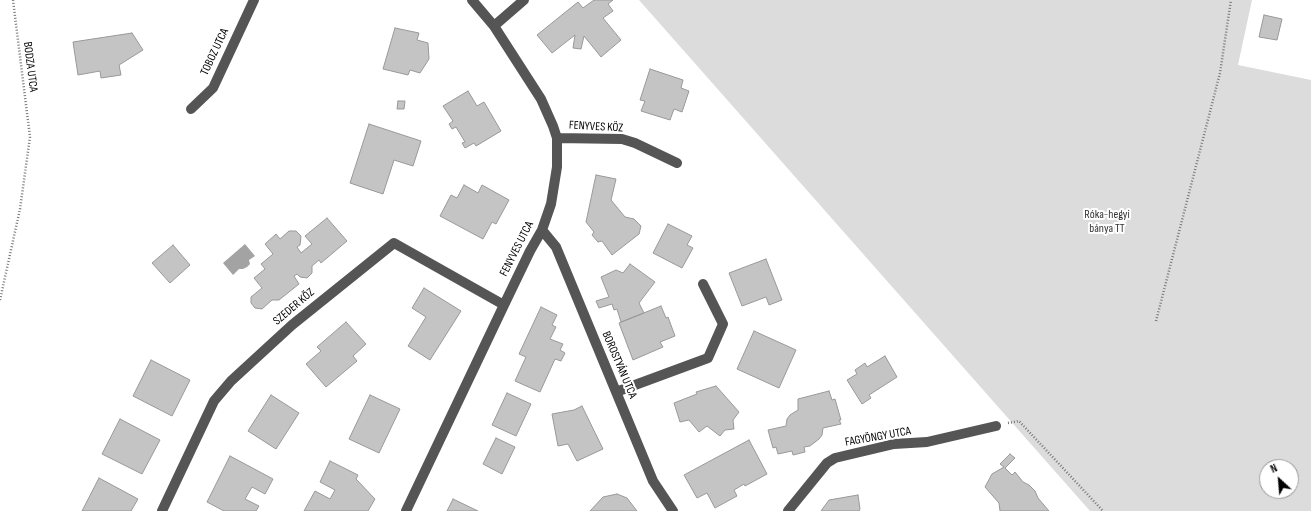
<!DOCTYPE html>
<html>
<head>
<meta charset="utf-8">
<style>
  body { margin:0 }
  #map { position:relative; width:1311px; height:511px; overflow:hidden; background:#fff; font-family:"Sofia Sans Condensed",sans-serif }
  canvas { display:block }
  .north { position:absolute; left:1259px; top:459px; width:40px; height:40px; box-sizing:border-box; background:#fff; border:1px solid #999; border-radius:50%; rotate:334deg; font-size:11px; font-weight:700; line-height:16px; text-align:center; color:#000 }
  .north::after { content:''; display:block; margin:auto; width:14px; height:18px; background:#000; clip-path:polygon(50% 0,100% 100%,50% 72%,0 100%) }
</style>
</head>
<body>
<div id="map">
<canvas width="1311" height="511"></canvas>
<div class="north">N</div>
</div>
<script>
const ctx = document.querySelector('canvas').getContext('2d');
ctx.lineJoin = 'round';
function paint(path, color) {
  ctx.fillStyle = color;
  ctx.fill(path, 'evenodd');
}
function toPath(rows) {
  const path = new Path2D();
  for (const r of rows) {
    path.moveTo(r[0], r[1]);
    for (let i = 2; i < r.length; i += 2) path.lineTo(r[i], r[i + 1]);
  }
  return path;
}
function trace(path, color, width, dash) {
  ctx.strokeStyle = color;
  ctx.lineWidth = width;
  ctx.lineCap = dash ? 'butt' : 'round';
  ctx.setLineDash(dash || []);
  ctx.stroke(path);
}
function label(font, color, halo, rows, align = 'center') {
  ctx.font = font + ' "Sofia Sans Condensed",sans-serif';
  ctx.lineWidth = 4;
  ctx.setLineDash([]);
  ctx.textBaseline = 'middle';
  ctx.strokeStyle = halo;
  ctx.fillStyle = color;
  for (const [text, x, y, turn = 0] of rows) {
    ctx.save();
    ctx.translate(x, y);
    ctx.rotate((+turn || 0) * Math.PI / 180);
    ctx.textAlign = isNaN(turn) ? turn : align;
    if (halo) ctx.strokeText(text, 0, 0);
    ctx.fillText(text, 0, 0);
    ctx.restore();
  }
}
const green = toPath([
  [639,0,1252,0,1238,65,1311,80,1311,511,1090,511],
  [1267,467,1291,467,1291,491,1267,491]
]);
const water = toPath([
  [245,244,255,256,249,260,250,264,247,267,243,269,239,269,233,275,223,263]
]);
const building = toPath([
  [594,0,613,0,608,4,613,11,603,18,621,40,601,57,584,36,581,49,573,48,575,35,552,53,537,35,578,2,583,8,594,0],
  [1264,15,1282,19,1277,40,1259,37,1264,15],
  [395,28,419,33,417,40,428,43,429,59,420,73,410,70,408,75,383,69,395,28],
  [132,33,143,50,119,65,121,75,101,78,100,71,78,75,73,42,132,33],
  [650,69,683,80,681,88,689,91,682,112,674,109,670,120,641,111,645,101,640,100,650,69],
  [468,91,477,106,484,102,501,131,476,146,474,143,465,148,462,143,465,142,456,127,452,129,449,124,453,121,443,106,468,91],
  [398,101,405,101,404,109,397,109,398,101],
  [369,124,421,141,413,166,394,160,383,194,350,183,369,124],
  [596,175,616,179,611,200,625,217,634,219,641,226,639,234,612,255,602,241,598,242,592,235,594,232,586,222,596,175],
  [464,185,478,193,482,185,509,200,496,224,492,222,483,239,440,216,451,195,457,198,464,185],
  [327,218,347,241,321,263,319,260,312,266,312,273,307,278,300,277,297,274,294,276,299,284,279,300,272,300,262,309,255,308,251,303,251,297,262,288,254,278,265,269,261,264,273,254,265,244,276,234,280,239,289,231,296,231,301,236,300,245,297,247,301,253,312,244,305,236,327,218],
  [668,224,692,236,687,245,693,248,682,268,653,253,668,224],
  [173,245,190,265,170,283,152,263,173,245],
  [766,259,782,300,769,305,766,297,742,306,729,273,766,259],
  [630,264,655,282,639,303,644,313,621,322,617,309,614,310,612,304,599,308,596,301,609,297,601,277,616,270,623,273,630,264],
  [424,288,461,311,430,360,408,346,426,317,412,308,424,288],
  [661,306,666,318,668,317,675,336,660,342,663,347,633,360,619,323,661,306],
  [541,307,557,315,552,325,556,327,550,339,563,344,560,350,565,353,561,361,555,359,540,392,515,381,526,357,519,354,541,307],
  [346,322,366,344,353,356,357,361,326,387,306,364,321,351,317,347,346,322],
  [754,331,796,350,779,388,737,369,754,331],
  [885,356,897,377,869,395,871,398,862,404,847,380,857,374,855,370,865,363,867,367,885,356],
  [151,360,190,380,172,416,133,396,151,360],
  [716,386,739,412,733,420,734,429,725,430,720,436,707,426,699,432,689,420,680,422,674,403,697,394,696,392,716,386],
  [829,391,832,400,835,399,841,420,839,420,841,424,823,428,822,435,819,439,810,446,804,447,805,452,793,455,792,451,778,454,776,447,773,448,768,430,786,426,787,419,790,415,798,410,798,399,829,391],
  [507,393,531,404,516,436,492,425,507,393],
  [271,395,299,413,276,449,248,431,271,395],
  [370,395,400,409,379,453,349,439,370,395],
  [582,406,603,449,577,461,568,444,558,446,552,414,574,410,582,406],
  [120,419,160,440,142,474,102,454,120,419],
  [496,438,515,447,502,474,483,464,496,438],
  [749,440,767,474,745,486,744,484,734,490,737,496,715,508,707,493,697,498,684,475,749,440],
  [1010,454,1015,458,1005,468,1012,475,1015,472,1023,482,1029,485,1035,491,1038,498,1049,511,1000,511,999,503,985,487,992,474,1004,467,1000,464,1010,454],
  [230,456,273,479,265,494,252,487,245,499,259,506,256,511,224,511,207,502,230,456],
  [330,461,358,475,356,479,375,499,368,511,304,511,315,491,330,499,335,490,320,482,330,461],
  [99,478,138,499,131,511,82,511,99,478],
  [617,494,627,498,637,511,590,511,603,497,617,494],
  [858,495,860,509,859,511,821,511,829,500,858,495],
  [453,499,478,511,447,511,453,499]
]);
const path = toPath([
  [0,300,20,209,30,137,13,0],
  [1156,321,1220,73,1231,0],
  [1008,423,1019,421,1103,511]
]);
const minor = toPath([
  [494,26,524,0],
  [191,109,213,88,254,0],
  [557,138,622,139,635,143,677,163],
  [542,230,556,247,653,481,673,511],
  [616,392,708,358,723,324,703,284],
  [162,511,214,401,231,381,292,325,394,243,504,305],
  [406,511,504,305,530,251,542,230,551,204,557,167,557,138,553,126,541,99,494,26,472,0],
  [788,511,827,463,835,458,894,444,927,442,996,426]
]);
const streetNames = [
  ["TOBOZ UTCA",215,52,-65],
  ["BODZA UTCA",30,67,83],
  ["FENYVES KÖZ",596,127,3],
  ["FENYVES UTCA",517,249,-63],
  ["SZEDER KÖZ",294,307,-40],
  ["BOROSTYÁN UTCA",619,365,67],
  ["FAGYÖNGY UTCA",878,437,-10]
];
const parkNames = [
  ["Róka-hegyi",1107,215],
  ["bánya TT",1107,229]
];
paint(green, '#dcdcdc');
paint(water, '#a3a3a3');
paint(building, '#c4c4c4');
trace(building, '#999', 1);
trace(path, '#777', 2.5, [1, 2]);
trace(minor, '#555', 10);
label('12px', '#000', '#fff', streetNames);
label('12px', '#333', '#fff', parkNames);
</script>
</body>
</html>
